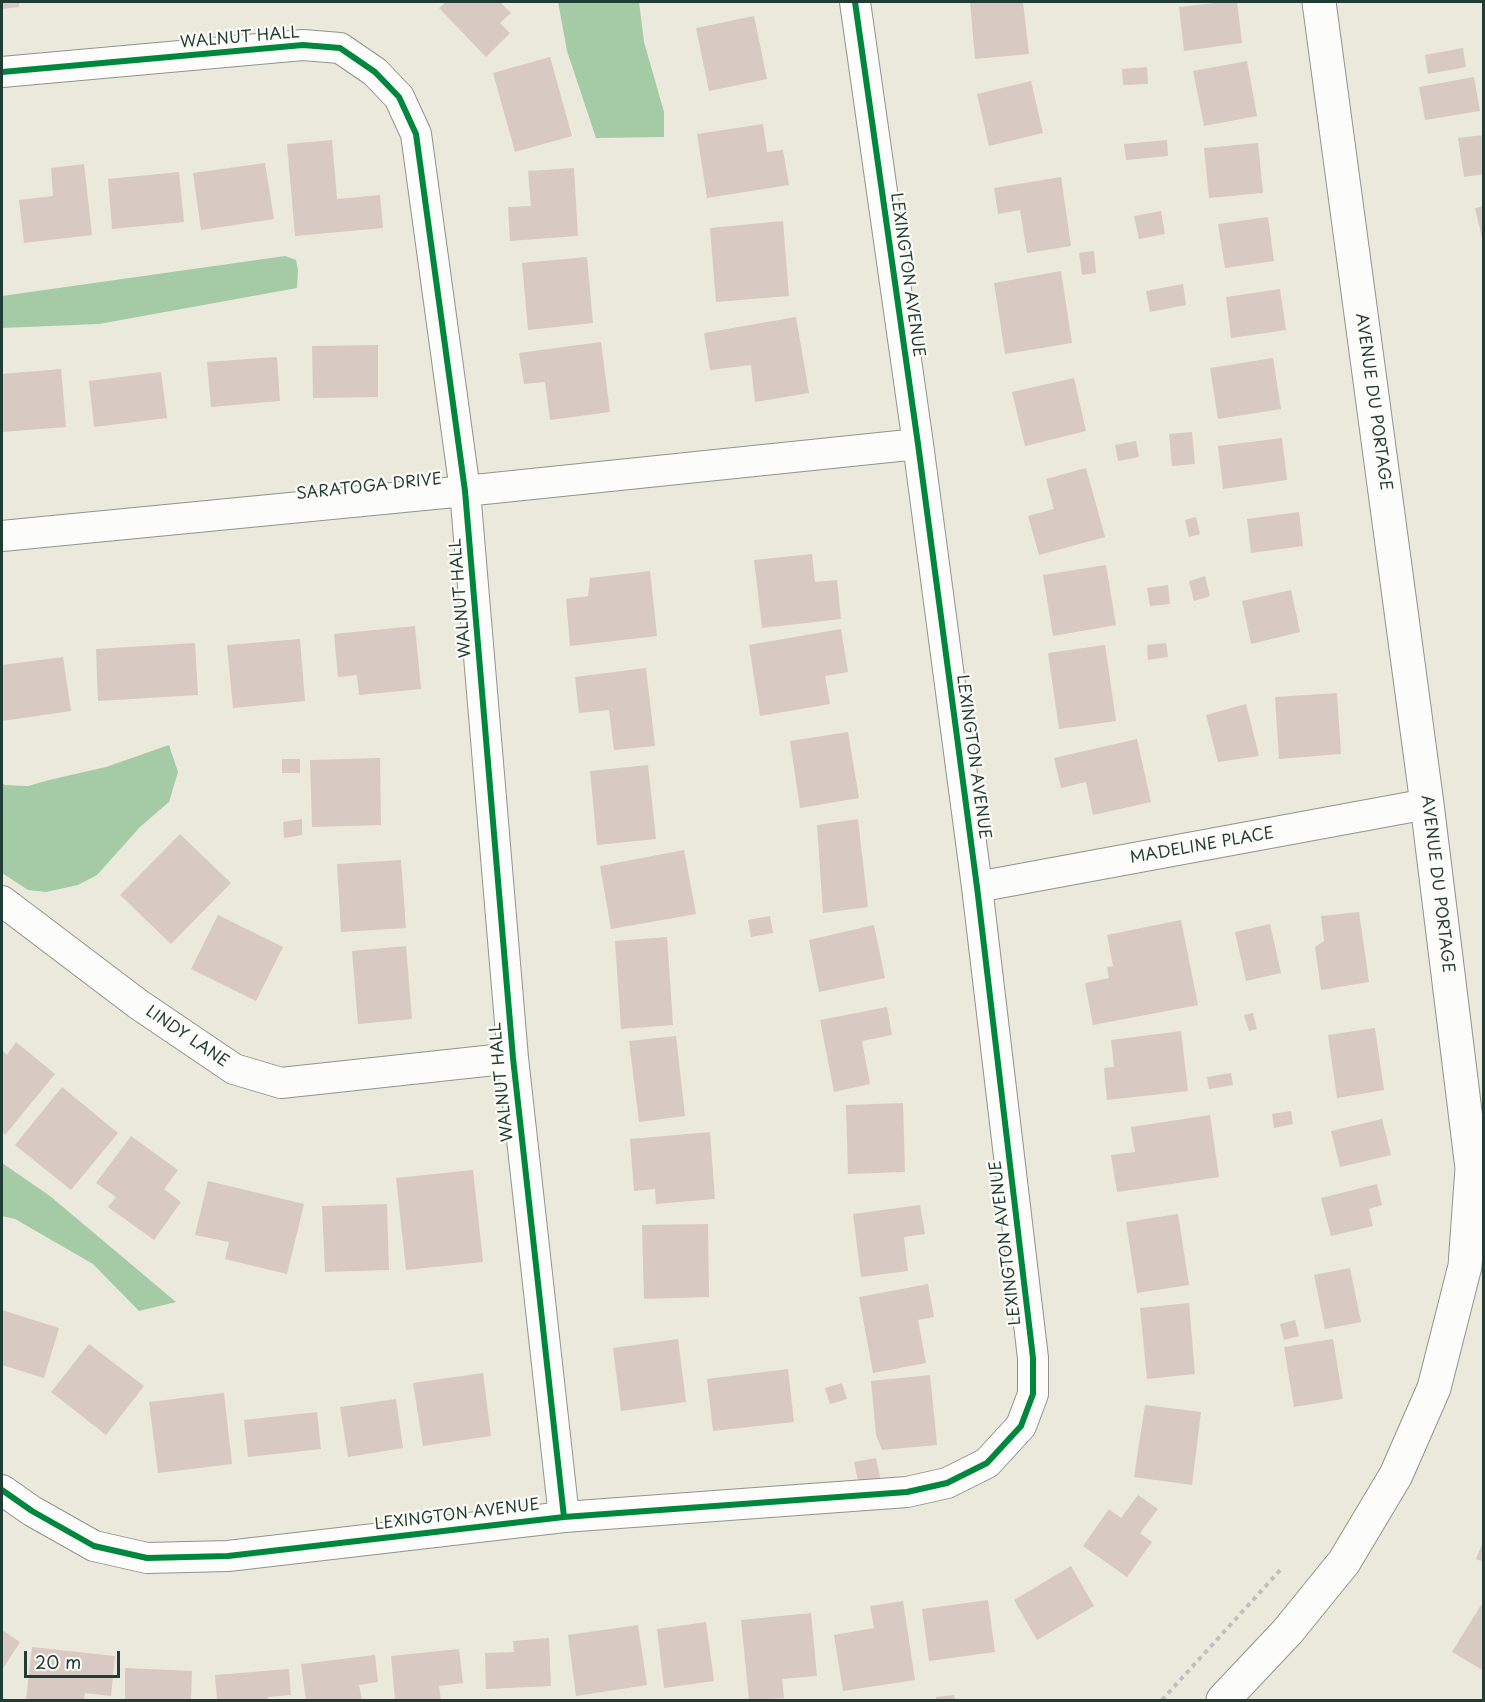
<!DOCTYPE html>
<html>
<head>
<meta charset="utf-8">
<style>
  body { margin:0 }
  #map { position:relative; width:1485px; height:1702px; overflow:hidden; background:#ebe9dc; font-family:"Playpen Sans",sans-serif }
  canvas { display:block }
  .frame { position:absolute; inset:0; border:3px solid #1f3d34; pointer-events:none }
  .scale { position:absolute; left:24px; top:1651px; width:96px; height:27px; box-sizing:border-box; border:3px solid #1f3d34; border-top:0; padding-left:8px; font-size:18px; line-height:21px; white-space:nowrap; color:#1f3d34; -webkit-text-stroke:4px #fdfcf7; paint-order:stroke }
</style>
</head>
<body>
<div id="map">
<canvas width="1485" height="1702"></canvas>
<div class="frame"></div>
<div class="scale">20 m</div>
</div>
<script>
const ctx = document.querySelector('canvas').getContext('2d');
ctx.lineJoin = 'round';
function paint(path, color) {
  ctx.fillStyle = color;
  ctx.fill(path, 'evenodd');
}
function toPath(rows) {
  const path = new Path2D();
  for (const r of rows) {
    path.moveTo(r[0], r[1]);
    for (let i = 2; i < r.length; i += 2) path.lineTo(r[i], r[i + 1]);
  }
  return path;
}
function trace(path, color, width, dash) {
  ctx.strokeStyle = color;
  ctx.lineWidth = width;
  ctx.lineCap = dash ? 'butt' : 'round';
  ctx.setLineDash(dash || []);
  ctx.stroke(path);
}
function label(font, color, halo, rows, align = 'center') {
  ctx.font = font + ' "Playpen Sans",sans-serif';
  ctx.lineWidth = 4.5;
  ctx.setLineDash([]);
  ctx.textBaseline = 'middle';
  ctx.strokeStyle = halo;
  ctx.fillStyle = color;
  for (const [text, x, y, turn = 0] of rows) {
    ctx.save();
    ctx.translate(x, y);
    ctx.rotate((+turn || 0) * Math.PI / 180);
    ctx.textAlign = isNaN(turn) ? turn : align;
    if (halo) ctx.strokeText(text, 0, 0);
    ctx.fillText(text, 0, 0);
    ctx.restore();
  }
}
const forest = toPath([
  [558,2,639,2,644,42,664,112,664,137,596,138,567,51],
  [285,256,296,260,298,270,297,288,99,324,2,328,2,296],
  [169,745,178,772,169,802,140,827,97,875,78,885,46,892,28,890,2,873,2,783,5,785,28,786,49,780,106,767],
  [2,1163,50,1196,176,1302,139,1311,93,1264,15,1219,2,1216]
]);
const building = toPath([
  [2,2,19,2,19,7,2,9],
  [446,2,500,2,511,13,500,23,510,33,486,57,439,8],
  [970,2,1023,2,1029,54,975,59],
  [1224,2,1237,2,1242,43,1184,51,1179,7],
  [754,16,767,79,709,91,696,28],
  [1463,48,1466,67,1428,74,1425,55],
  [550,57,572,136,515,152,493,73],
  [1247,61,1257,116,1204,126,1193,71],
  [1147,67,1148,84,1123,85,1122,69],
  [1474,77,1480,111,1425,120,1419,87],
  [1031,81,1043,133,989,146,977,94],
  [763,124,767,152,783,150,789,185,707,198,697,134],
  [1484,135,1484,174,1464,177,1458,138],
  [332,140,337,199,380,195,383,228,295,236,287,144],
  [1167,140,1168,156,1126,160,1124,144],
  [1258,143,1263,193,1209,198,1204,148],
  [265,163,274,219,201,230,193,173],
  [84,164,92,235,24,243,19,200,53,196,51,168],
  [574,168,578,236,510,241,508,207,531,206,528,171],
  [179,172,184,222,112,229,108,179],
  [1061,177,1071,246,1027,253,1020,210,998,214,994,188],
  [1484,206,1484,242,1483,242,1475,208],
  [1161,211,1165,234,1139,239,1134,216],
  [1268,217,1274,261,1225,268,1218,224],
  [783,221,789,296,716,302,710,228],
  [1094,251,1096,273,1082,275,1079,253],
  [587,257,593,323,528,330,522,263],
  [1061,271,1072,343,1005,354,994,283],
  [1183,284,1186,305,1150,312,1146,291],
  [1280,289,1286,330,1231,338,1226,297],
  [796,317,809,393,755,402,751,365,710,370,704,333],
  [601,342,610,412,550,420,545,382,524,384,519,353],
  [378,345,378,397,313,398,312,346],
  [277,357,280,401,211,407,207,362],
  [1273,358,1281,409,1218,419,1210,368],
  [61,369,66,427,2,432,2,374],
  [161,372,167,418,94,427,89,381],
  [1074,378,1086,431,1025,446,1012,392],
  [1192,432,1195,464,1172,466,1169,434],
  [1282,438,1287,480,1223,489,1218,446],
  [1136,441,1139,457,1118,461,1115,445],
  [1086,468,1105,537,1039,555,1028,516,1054,509,1046,479],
  [1299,512,1303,546,1251,553,1247,519],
  [1196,517,1200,534,1189,537,1185,520],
  [812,554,815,582,837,580,841,619,762,628,754,560],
  [1106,565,1116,625,1053,636,1043,575],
  [650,571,657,636,570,646,566,599,588,596,590,578],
  [1205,576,1210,596,1194,601,1189,581],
  [1168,585,1170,604,1150,606,1147,588],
  [1291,590,1300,632,1251,644,1242,601],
  [415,626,421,689,359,695,357,675,338,677,334,634],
  [841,629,848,672,825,676,830,704,760,716,749,645],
  [300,639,305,701,233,708,227,645],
  [195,643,198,695,98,701,96,649],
  [1166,643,1168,657,1148,660,1147,645],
  [1105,645,1116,721,1059,729,1048,653],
  [63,657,71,711,2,721,2,665],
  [646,668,655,746,614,750,609,710,579,713,575,677],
  [1337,693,1341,754,1279,759,1275,697],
  [1246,704,1259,756,1218,762,1206,715],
  [848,732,859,798,800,808,790,741],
  [1137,739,1151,802,1093,815,1086,782,1061,788,1054,758],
  [380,758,381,825,312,827,310,760],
  [282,759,300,759,300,773,282,773],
  [648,765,656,839,597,845,590,771],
  [302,819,302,835,284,838,283,822],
  [858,819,868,907,823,913,817,825],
  [180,834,231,883,171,944,120,895],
  [684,850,696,914,611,929,600,866],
  [401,860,406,928,341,932,337,864],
  [1359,912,1369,982,1321,990,1315,947,1324,941,1321,916],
  [218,915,283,947,256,1001,191,969],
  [770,916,773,933,751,937,748,920],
  [1181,920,1198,1005,1093,1025,1085,983,1109,978,1107,967,1113,966,1107,935],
  [1270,924,1281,973,1246,981,1235,932],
  [874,925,885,978,819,992,809,940],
  [667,937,673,1025,621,1029,615,941],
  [406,946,412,1019,358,1024,352,951],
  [887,1007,892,1035,862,1041,870,1084,834,1092,820,1020],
  [1253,1013,1257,1029,1249,1031,1244,1015],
  [1375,1028,1384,1090,1337,1098,1328,1035],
  [1181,1031,1188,1091,1107,1100,1104,1068,1114,1067,1111,1040],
  [676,1036,685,1116,639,1122,629,1041],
  [16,1042,55,1074,5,1135,2,1132,2,1050,7,1055],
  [1231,1073,1233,1085,1209,1089,1207,1077],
  [62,1087,118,1133,71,1190,15,1145],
  [903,1103,905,1172,848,1174,846,1105],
  [1291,1111,1293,1124,1274,1128,1272,1114],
  [1210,1115,1219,1177,1117,1192,1111,1155,1135,1152,1131,1127],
  [1382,1119,1391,1155,1340,1167,1331,1131],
  [710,1132,715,1199,656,1204,655,1189,634,1191,630,1139],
  [131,1136,178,1170,164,1189,181,1202,154,1240,108,1207,116,1197,96,1183],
  [473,1170,483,1262,406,1270,396,1178],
  [208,1181,304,1204,287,1274,225,1259,229,1242,195,1235],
  [1377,1184,1382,1205,1369,1209,1373,1226,1331,1236,1321,1198],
  [387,1204,389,1270,325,1272,322,1206],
  [920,1205,925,1234,904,1237,908,1271,861,1277,853,1214],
  [1178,1214,1189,1285,1137,1293,1126,1222],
  [708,1224,709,1297,644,1299,642,1225],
  [1350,1268,1361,1322,1325,1329,1314,1275],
  [928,1284,934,1317,918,1320,926,1363,873,1373,859,1297],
  [1189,1303,1195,1374,1147,1379,1140,1308],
  [2,1310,59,1328,44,1378,2,1365],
  [1295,1320,1299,1336,1284,1340,1280,1324],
  [678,1339,686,1402,621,1411,613,1348],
  [1333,1339,1343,1399,1294,1407,1284,1347],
  [89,1344,144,1386,106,1435,51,1392],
  [788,1369,794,1422,713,1431,707,1379],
  [483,1373,491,1436,423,1446,413,1383],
  [930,1375,937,1445,882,1450,876,1435,871,1381],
  [842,1383,847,1399,830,1404,825,1388],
  [224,1393,232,1464,158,1473,149,1402],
  [396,1399,403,1448,348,1457,340,1407],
  [1145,1405,1201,1412,1192,1485,1134,1477],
  [317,1412,321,1449,248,1457,244,1420],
  [876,1458,881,1482,859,1486,854,1462],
  [1138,1495,1158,1509,1140,1533,1152,1542,1127,1577,1083,1546,1109,1509,1121,1518],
  [1483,1542,1484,1542,1484,1562,1476,1559],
  [1071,1566,1094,1606,1037,1640,1014,1600],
  [988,1600,995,1652,929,1661,922,1609],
  [903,1601,915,1680,843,1691,834,1635,874,1628,870,1606],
  [1481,1605,1484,1607,1484,1671,1452,1652],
  [811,1613,817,1676,782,1679,784,1698,749,1700,741,1620],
  [706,1622,714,1681,664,1688,657,1629],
  [638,1625,647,1685,576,1696,568,1635],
  [2,1630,20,1642,2,1670],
  [549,1638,551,1686,486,1689,485,1653,514,1652,513,1641],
  [32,1647,115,1656,111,1696,85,1693,84,1700,26,1700],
  [459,1649,463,1683,439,1686,441,1700,395,1700,391,1656],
  [375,1655,378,1682,359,1685,362,1700,306,1700,301,1664],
  [125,1668,192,1671,191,1700,125,1700],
  [289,1669,291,1695,268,1697,268,1700,217,1700,215,1675],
  [954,1695,955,1700,936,1700,936,1697]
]);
const path = toPath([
  [1162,1700,1283,1567]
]);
const minor = toPath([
  [2,72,303,45,340,48,375,72,399,97,416,134,465,491,513,1058,564,1517],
  [2,536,465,491,918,444],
  [977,887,1427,804],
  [2,901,138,1004,234,1069,281,1083,513,1058],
  [2,1490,32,1511,94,1546,147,1558,228,1556,564,1517,907,1492,947,1483,987,1463,1021,1426,1033,1394,1033,1358,977,887,918,444,855,2]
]);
const tertiary = toPath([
  [1223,1700,1288,1631,1344,1562,1396,1475,1434,1388,1465,1266,1472,1168,1427,804,1319,2]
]);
const cycleway = toPath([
  [2,72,303,45,340,48,375,72,399,97,416,134,465,491,513,1058,564,1517],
  [2,1490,32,1511,94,1546,147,1558,228,1556,564,1517,907,1492,947,1483,987,1463,1021,1426,1033,1394,1033,1358,977,887,918,444,855,2]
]);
const streetNames = [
  ["WALNUT HALL",240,38,-5],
  ["LEXINGTON AVENUE",907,275,82],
  ["AVENUE DU PORTAGE",1373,402,82],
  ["SARATOGA DRIVE",369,487,-6],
  ["WALNUT HALL",461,598,-95],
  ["LEXINGTON AVENUE",973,757,82],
  ["MADELINE PLACE",1202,846,-10],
  ["AVENUE DU PORTAGE",1437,884,83],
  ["LINDY LANE",187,1037,34],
  ["WALNUT HALL",502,1082,-96],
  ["LEXINGTON AVENUE",1006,1243,-97],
  ["LEXINGTON AVENUE",457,1515,-7]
];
paint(forest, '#a5cba6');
paint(building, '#d8c9c2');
trace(minor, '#90948c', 32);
trace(tertiary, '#90948c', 35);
trace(path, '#bdc0bd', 4, [4.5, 4.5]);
trace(minor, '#fcfcfa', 30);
trace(tertiary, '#fcfcfa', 33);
trace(cycleway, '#00873e', 6);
label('16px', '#1f3d34', '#fdfcf7', streetNames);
</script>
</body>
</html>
